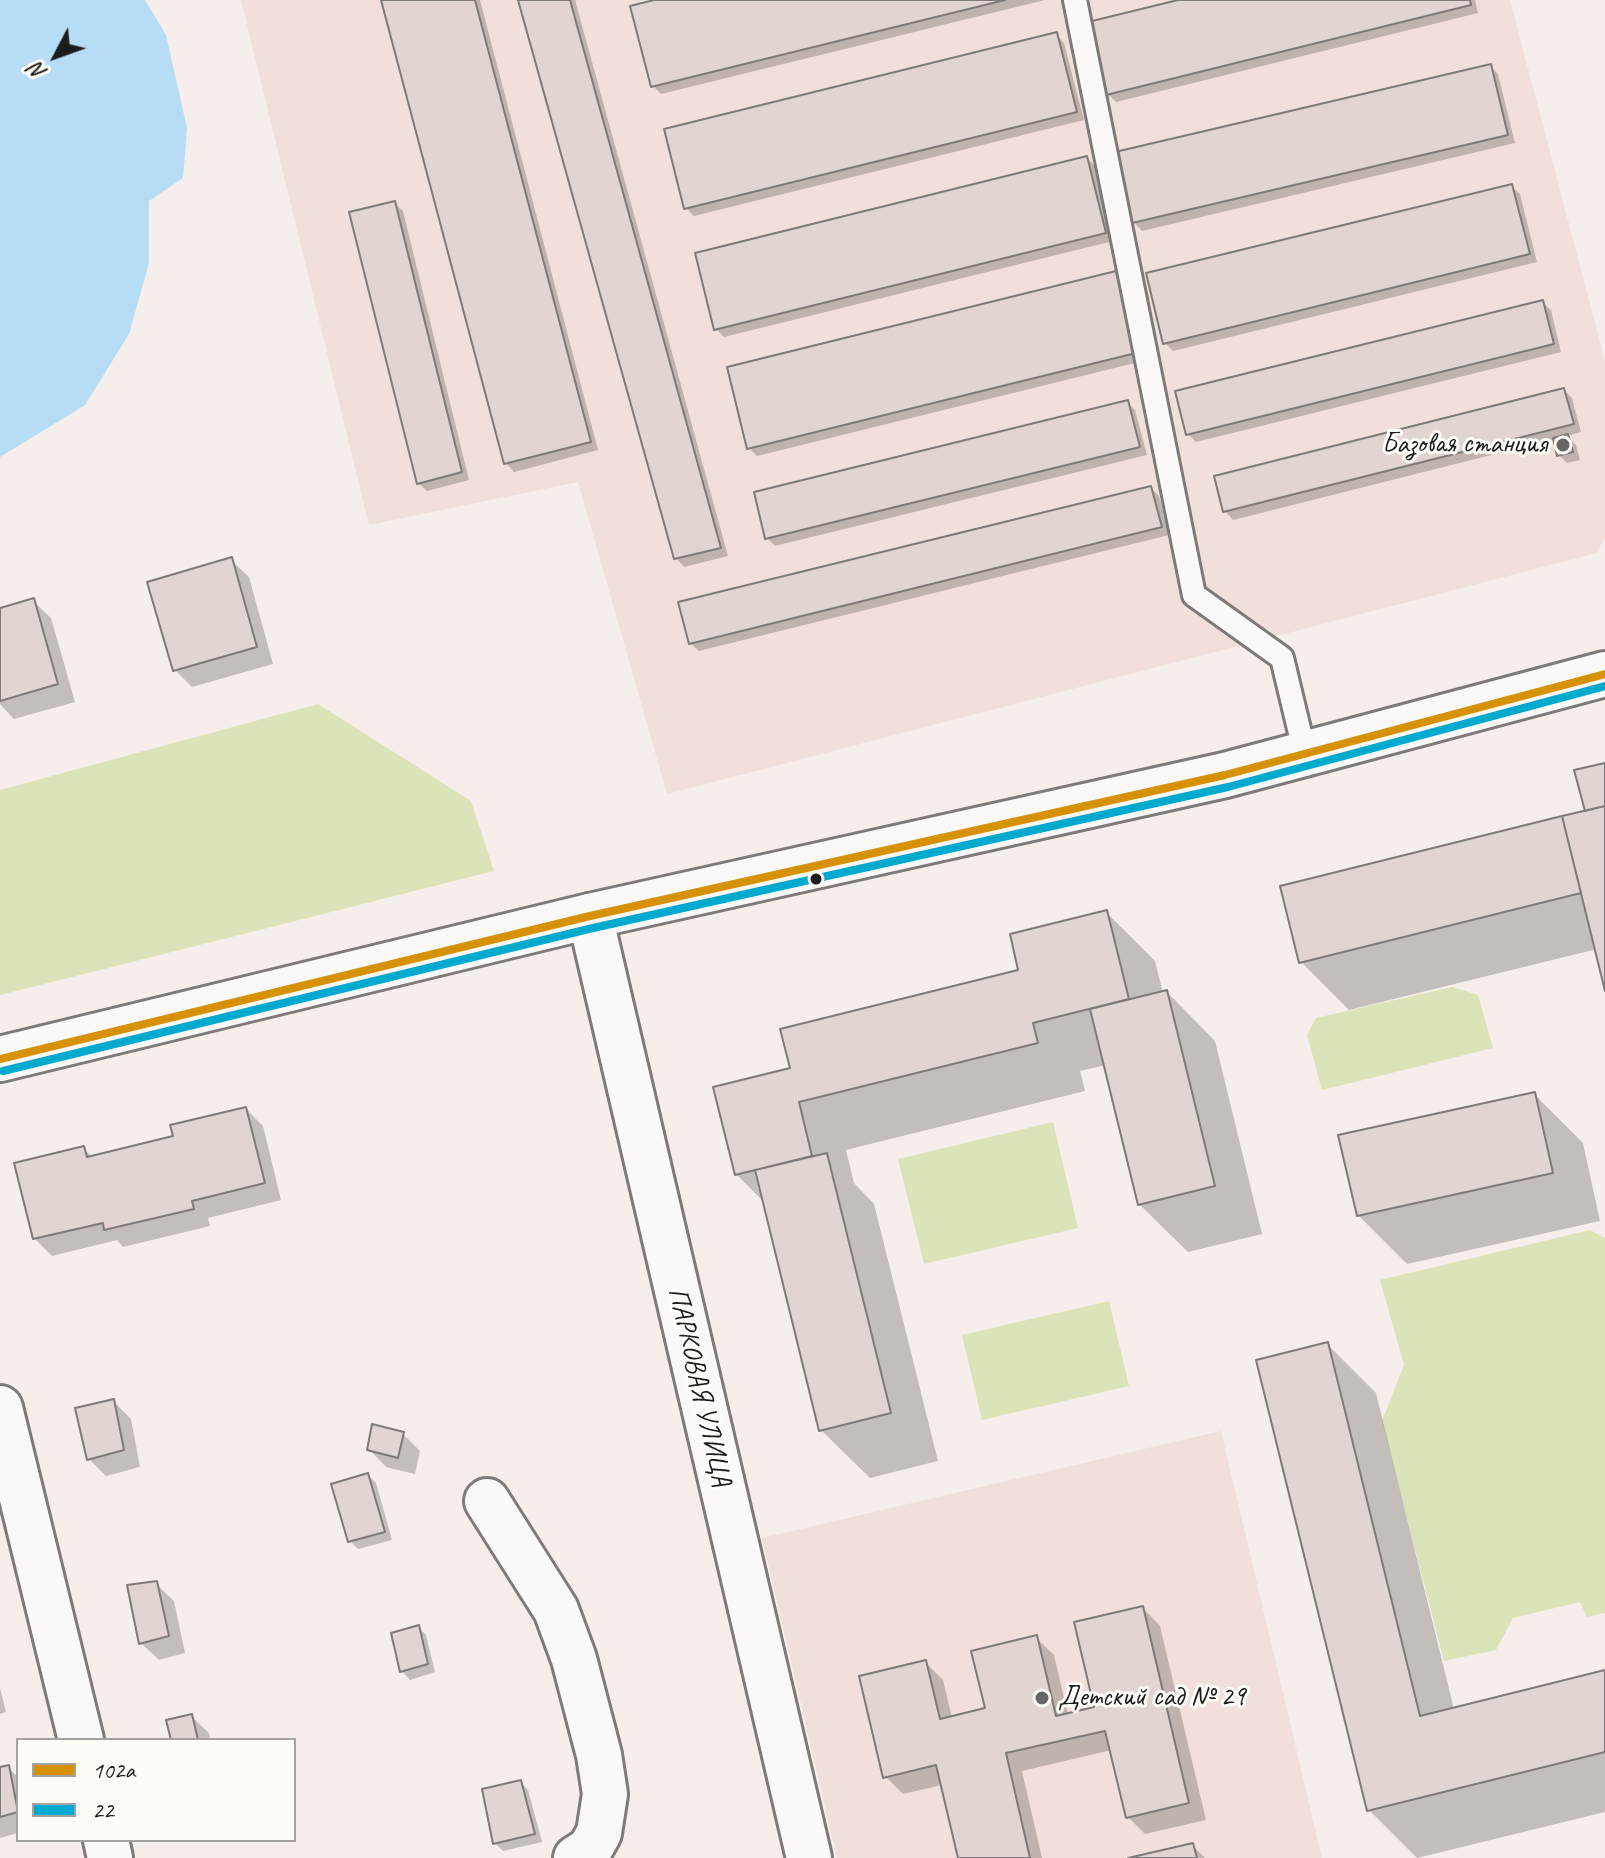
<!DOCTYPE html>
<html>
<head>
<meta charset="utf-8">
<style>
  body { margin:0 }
  #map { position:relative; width:1605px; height:1858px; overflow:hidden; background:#f5eeea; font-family:Caveat,sans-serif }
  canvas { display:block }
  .legend { position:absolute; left:16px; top:1738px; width:280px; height:104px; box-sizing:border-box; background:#fdfcf7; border:2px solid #a3a29f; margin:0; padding:10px 14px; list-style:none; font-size:24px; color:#1c1c1c }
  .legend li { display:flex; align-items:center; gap:16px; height:40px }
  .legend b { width:40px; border:2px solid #a3a29f }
  .north { position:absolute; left:16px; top:16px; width:80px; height:80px; -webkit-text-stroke:6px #fdfcf7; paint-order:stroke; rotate:229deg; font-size:22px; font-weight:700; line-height:32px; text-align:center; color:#1c1c1c }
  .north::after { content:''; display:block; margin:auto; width:28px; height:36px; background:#1c1c1c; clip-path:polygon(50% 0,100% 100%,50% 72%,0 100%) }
</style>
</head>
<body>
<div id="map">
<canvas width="1605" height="1858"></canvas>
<ul class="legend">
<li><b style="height:10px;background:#d69104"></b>102а</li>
<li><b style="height:10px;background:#00a9ce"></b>22</li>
</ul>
<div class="north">N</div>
</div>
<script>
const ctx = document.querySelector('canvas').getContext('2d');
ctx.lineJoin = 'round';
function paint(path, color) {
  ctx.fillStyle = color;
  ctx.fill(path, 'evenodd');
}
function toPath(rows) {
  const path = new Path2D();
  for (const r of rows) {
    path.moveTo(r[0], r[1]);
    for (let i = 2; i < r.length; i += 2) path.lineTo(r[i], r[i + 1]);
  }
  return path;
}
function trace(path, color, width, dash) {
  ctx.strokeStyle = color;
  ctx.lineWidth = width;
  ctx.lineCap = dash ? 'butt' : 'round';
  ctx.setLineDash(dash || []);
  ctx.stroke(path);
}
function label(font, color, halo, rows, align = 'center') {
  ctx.font = font + ' Caveat,sans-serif';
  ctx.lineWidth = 6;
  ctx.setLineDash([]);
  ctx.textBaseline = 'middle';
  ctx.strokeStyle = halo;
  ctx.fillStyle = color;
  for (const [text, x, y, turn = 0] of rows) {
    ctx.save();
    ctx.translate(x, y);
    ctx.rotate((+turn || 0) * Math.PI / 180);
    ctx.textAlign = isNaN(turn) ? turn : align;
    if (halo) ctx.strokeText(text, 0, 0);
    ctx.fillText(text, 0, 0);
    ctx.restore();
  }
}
const built = toPath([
  [241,0,1510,0,1605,361,1605,538,1597,553,667,794,578,482,369,525],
  [1221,1431,1322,1858,837,1858,762,1538]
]);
const green = toPath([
  [318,704,471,801,494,871,0,995,0,790],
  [1452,987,1478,995,1493,1048,1322,1090,1307,1035,1316,1018],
  [1053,1122,1078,1228,924,1264,898,1159],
  [1590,1230,1605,1238,1605,1613,1587,1617,1580,1602,1513,1618,1496,1650,1444,1661,1382,1421,1404,1365,1380,1280],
  [1109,1301,1129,1386,982,1420,962,1335]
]);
const water = toPath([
  [0,0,145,0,166,35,187,128,183,178,149,201,149,263,129,334,85,405,0,457]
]);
const shadow = toPath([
  [383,0,480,0,598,450,514,472,506,463],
  [520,0,575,0,728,556,684,567,676,558],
  [662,0,1045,0,661,94,653,86],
  [1187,0,1475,0,1478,13,1116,102,1108,94],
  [1056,34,1064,43,1084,120,694,216,686,208],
  [1490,66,1498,74,1515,143,1142,231,1134,222],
  [1087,158,1095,166,1113,241,724,337,716,329],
  [1511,186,1520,194,1537,262,1173,351,1165,343],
  [394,203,403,211,469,480,427,491,418,483],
  [1115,274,1123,282,1143,361,757,456,749,448],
  [1542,302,1551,310,1561,352,1196,442,1188,434],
  [1564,390,1572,398,1581,432,1567,436,1576,445,1580,460,1567,463,1559,455,1555,439,1233,520,1225,511],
  [1127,402,1135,410,1147,455,775,546,767,538],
  [1151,488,1159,496,1169,535,699,651,690,643],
  [231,560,249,577,273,664,192,687,175,670],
  [33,601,51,618,75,702,14,719,0,704,0,610],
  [1605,765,1605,982,1597,949,1349,1010,1301,962,1588,812],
  [1106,912,1155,961,1163,993,1167,992,1215,1041,1262,1234,1188,1252,1139,1204,1106,1065,1080,1071,1085,1091,846,1150,854,1183,874,1204,938,1461,870,1478,821,1430,765,1203,736,1174,792,1070,1021,972],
  [1534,1094,1583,1143,1600,1221,1407,1264,1358,1215],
  [246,1109,263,1126,281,1200,208,1218,210,1226,123,1247,117,1240,52,1256,34,1238,83,1148,93,1158,176,1138],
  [1327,1344,1376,1393,1454,1709,1605,1672,1605,1812,1417,1858,1369,1810],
  [113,1401,131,1419,140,1467,106,1476,89,1459],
  [403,1434,420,1451,415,1474,386,1467,369,1449],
  [368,1475,376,1483,392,1540,358,1549,350,1541],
  [156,1584,174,1601,185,1653,159,1660,141,1643],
  [1143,1608,1160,1626,1206,1820,1145,1834,1128,1817,1112,1750,1022,1771,1042,1858,960,1858,942,1785,903,1794,885,1776,925,1662,943,1680,952,1718,987,1710,1036,1638,1054,1655,1068,1715,1097,1708],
  [418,1627,426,1635,435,1672,410,1680,402,1671],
  [0,1688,6,1712,0,1714],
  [191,1716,209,1733,210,1740,173,1740],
  [8,1767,18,1777,18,1833,0,1838,0,1769],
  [520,1782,528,1790,542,1842,503,1851,495,1843],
  [1192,1845,1205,1858,1137,1858]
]);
const building = toPath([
  [381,0,475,0,591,442,504,464,381,0],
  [518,0,570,0,721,548,674,559,518,0],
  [654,0,1005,0,651,87,630,6,654,0],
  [1178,0,1470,0,1471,5,1106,95,1088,22,1178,0],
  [1057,32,1077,112,684,209,664,129,1057,32],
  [1491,64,1508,135,1132,223,1115,152,1491,64],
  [1087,156,1106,233,714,330,695,253,1087,156],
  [1512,184,1530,254,1163,344,1146,273,1512,184],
  [395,201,462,472,417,484,349,212,395,201],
  [1116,271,1136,353,747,449,727,367,1116,271],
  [1543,300,1554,344,1186,435,1175,391,1543,300],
  [1564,388,1574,424,1223,512,1214,476,1564,388],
  [1128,400,1140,447,765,539,754,492,1128,400],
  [1568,434,1573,452,1557,456,1553,438,1568,434],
  [1151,486,1162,527,689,644,678,602,1151,486],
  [232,557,257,647,173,671,147,582,232,557],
  [34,598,58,684,0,701,0,608,34,598],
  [1605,763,1605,806,1585,811,1574,770,1605,763],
  [1605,806,1605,991,1562,816,1605,806],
  [1562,816,1581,893,1299,963,1280,886,1562,816],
  [1107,910,1129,999,1033,1023,1038,1043,799,1102,812,1156,735,1175,713,1087,790,1068,780,1029,1018,970,1010,934,1107,910],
  [1167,990,1215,1186,1138,1205,1090,1009,1167,990],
  [1535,1092,1553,1173,1357,1216,1338,1135,1535,1092],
  [246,1107,265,1183,192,1201,194,1209,104,1230,103,1223,33,1239,14,1163,84,1146,87,1157,173,1136,170,1125,246,1107],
  [827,1153,891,1413,819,1431,755,1170,827,1153],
  [1328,1342,1420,1716,1605,1670,1605,1752,1367,1811,1256,1360,1328,1342],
  [114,1399,124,1450,87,1460,75,1408,114,1399],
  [372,1424,404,1432,398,1458,367,1450,372,1424],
  [368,1473,385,1532,348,1542,331,1484,368,1473],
  [157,1581,169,1636,139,1644,127,1585,157,1581],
  [1143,1606,1189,1803,1126,1818,1105,1731,1006,1753,1030,1858,958,1858,936,1765,883,1778,859,1676,926,1660,940,1719,985,1708,971,1651,1037,1635,1056,1716,1094,1707,1074,1622,1143,1606],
  [419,1625,428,1664,400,1672,391,1633,419,1625],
  [192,1714,198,1740,171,1740,166,1720,192,1714],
  [9,1765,18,1812,0,1817,0,1767,9,1765],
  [521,1780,535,1834,493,1844,482,1789,521,1780],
  [1193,1843,1197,1858,1128,1858,1193,1843]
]);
const lane = toPath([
  [1075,0,1194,595,1282,658,1305,754]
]);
const street = toPath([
  [590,916,809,1858],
  [0,1408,81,1740],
  [487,1501,556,1610,574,1659,599,1755,605,1794,599,1833,590,1849,576,1858],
  [106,1840,110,1858]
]);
const secondary = toPath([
  [0,1059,590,916,1225,775,1605,674]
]);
const bus1 = toPath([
  [0,1059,590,916,1225,775,1605,674]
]);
const bus2 = toPath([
  [3,1071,593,928,1228,787,1605,686]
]);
const markers = [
  [1563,445,8,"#686664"],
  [816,879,7,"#1c1c1c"],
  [1042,1698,8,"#686664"]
];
const poiNames = [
  ["Базовая станция",1547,445],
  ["Детский сад № 29",1058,1698,"left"]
];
const streetNames = [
  ["ПАРКОВАЯ УЛИЦА",699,1387,77]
];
paint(built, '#f0e0d9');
paint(green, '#dae4b8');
paint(water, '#b6dcf6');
paint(shadow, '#0003');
paint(building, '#e2d4d0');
trace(building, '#7e7a79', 2);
trace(lane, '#7e7a79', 28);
trace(street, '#7e7a79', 50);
trace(secondary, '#7e7a79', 50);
trace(lane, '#faf9f7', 22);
trace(street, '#faf9f7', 44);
trace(secondary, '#faf9f7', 44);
trace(bus1, '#d69104', 8);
trace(bus2, '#00a9ce', 8);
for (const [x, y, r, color] of markers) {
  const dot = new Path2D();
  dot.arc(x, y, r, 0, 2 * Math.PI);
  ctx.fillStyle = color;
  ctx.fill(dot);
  trace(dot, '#fdfcf7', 3);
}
label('28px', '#1c1c1c', '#fdfcf7', poiNames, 'right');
label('28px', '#1c1c1c', '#fdfcf7', streetNames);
</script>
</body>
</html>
